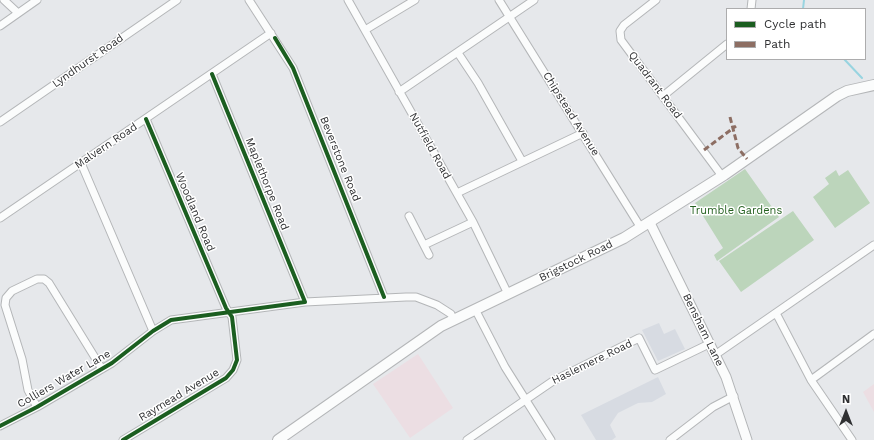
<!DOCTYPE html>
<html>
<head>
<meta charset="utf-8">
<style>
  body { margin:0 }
  #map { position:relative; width:874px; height:440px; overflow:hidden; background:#e6e8eb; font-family:"Work Sans",sans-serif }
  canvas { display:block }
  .legend { position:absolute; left:726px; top:8px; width:140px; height:52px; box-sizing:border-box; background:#fff; border:1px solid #acacad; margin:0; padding:5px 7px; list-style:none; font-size:12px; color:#2f3032 }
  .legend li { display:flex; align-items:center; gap:8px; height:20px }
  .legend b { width:20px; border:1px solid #acacad }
  .north { position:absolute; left:826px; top:392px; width:40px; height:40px; -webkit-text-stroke:3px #fff; paint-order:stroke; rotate:0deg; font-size:11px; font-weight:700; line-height:16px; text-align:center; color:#2f3032 }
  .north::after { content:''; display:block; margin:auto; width:14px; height:18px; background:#2f3032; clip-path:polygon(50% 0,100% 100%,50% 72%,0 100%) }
</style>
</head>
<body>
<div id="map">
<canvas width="874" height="440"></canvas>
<ul class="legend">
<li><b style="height:5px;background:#1b5e20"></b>Cycle path</li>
<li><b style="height:5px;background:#8d6e63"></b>Path</li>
</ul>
<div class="north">N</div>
</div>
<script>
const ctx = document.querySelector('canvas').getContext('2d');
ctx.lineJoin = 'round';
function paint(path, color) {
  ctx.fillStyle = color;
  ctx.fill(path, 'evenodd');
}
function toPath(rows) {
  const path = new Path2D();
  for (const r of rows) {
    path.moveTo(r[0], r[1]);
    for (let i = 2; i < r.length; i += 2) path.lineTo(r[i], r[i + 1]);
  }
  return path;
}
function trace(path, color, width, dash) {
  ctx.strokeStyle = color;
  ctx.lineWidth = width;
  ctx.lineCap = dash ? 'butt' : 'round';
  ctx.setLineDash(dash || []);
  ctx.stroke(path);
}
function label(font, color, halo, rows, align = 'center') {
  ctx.font = font + ' "Work Sans",sans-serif';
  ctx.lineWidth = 3;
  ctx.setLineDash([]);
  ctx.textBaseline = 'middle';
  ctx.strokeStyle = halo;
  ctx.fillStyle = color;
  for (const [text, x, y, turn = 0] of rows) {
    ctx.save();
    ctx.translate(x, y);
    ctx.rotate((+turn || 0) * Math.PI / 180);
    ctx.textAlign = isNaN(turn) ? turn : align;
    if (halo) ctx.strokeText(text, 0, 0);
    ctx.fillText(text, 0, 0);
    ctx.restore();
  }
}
const built = toPath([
  [659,323,664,334,675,329,685,349,658,361,642,330],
  [658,377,666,394,652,402,638,403,618,413,610,425,616,437,612,440,596,440,581,415]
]);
const education = toPath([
  [418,354,453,408,410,438,373,384],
  [874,384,874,412,863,392]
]);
const green = toPath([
  [745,169,779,217,717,261,714,255,723,248,695,203],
  [836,170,839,176,848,170,870,203,835,228,813,197,829,184,825,178],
  [793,211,814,240,741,292,719,261]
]);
const stream = toPath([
  [803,9,804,0],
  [844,59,862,78]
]);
const minor = toPath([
  [4,0,18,13],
  [249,0,293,68,384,297],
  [348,0,473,222,508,294],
  [499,0,641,228],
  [656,0,624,25,620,31,621,40,722,176],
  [751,9,752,0],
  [0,26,37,0],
  [365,30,415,0],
  [458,53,478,83,522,161],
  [212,74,305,302],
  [399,92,534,0],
  [663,96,727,44],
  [0,122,177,0],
  [81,163,153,331],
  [457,193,583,133],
  [409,216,429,255],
  [0,218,271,33],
  [424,245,473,222],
  [475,309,505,367,551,440],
  [776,313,811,380,852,440],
  [715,355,874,245],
  [811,380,874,334],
  [37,407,28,390,22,359,5,305,6,298,12,291,37,279,44,279,49,283,102,369],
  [0,426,37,407,112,363,153,331,171,320,305,302,406,297,416,297,437,305,451,314,453,319],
  [123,440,226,378,233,370,237,360,232,317,226,308,146,119],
  [467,440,553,381,639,338,655,370,709,344],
  [670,440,713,407,734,396]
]);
const tertiary = toPath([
  [650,223,726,377,747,440]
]);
const secondary = toPath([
  [278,440,441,326,624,238,724,175,837,96,847,91,874,85]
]);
const quiet = toPath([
  [730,117,738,148,747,159],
  [704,150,736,126]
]);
const cycleway = toPath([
  [275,38,293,68,384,297],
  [0,426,37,407,112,363,153,331,171,320,305,302,212,74],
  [123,440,226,378,233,370,237,360,232,317,226,308,146,119]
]);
const streetNames = [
  ["Lyndhurst Road",88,61,-35],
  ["Quadrant Road",655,85,53],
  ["Chipstead Avenue",571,114,58],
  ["Malvern Road",106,146,-34],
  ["Nutfield Road",430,146,61],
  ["Beverstone Road",340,159,68],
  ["Maplethorpe Road",267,184,68],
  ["Woodland Road",195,212,67],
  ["Brigstock Road",576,261,-26],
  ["Bensham Lane",703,330,64],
  ["Haslemere Road",592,362,-26],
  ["Colliers Water Lane",64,379,-30],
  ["Raymead Avenue",179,395,-31]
];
const parkNames = [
  ["Trumble Gardens",736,211]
];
paint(built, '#d7dbe2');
paint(education, '#ecdee3');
paint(green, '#bcd5bb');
trace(stream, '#98d4e0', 2);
trace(minor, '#b4b6b8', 9);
trace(tertiary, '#b4b6b8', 11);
trace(secondary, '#b4b6b8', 12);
trace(minor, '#fbfcfc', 7);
trace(tertiary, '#fbfcfc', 9);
trace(secondary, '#fbfcfc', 10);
trace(quiet, '#8d6e63', 3, [6, 3]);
trace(cycleway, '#1b5e20', 4);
label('11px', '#2f3032', '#fff', streetNames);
label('11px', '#256120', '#fff', parkNames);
</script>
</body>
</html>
